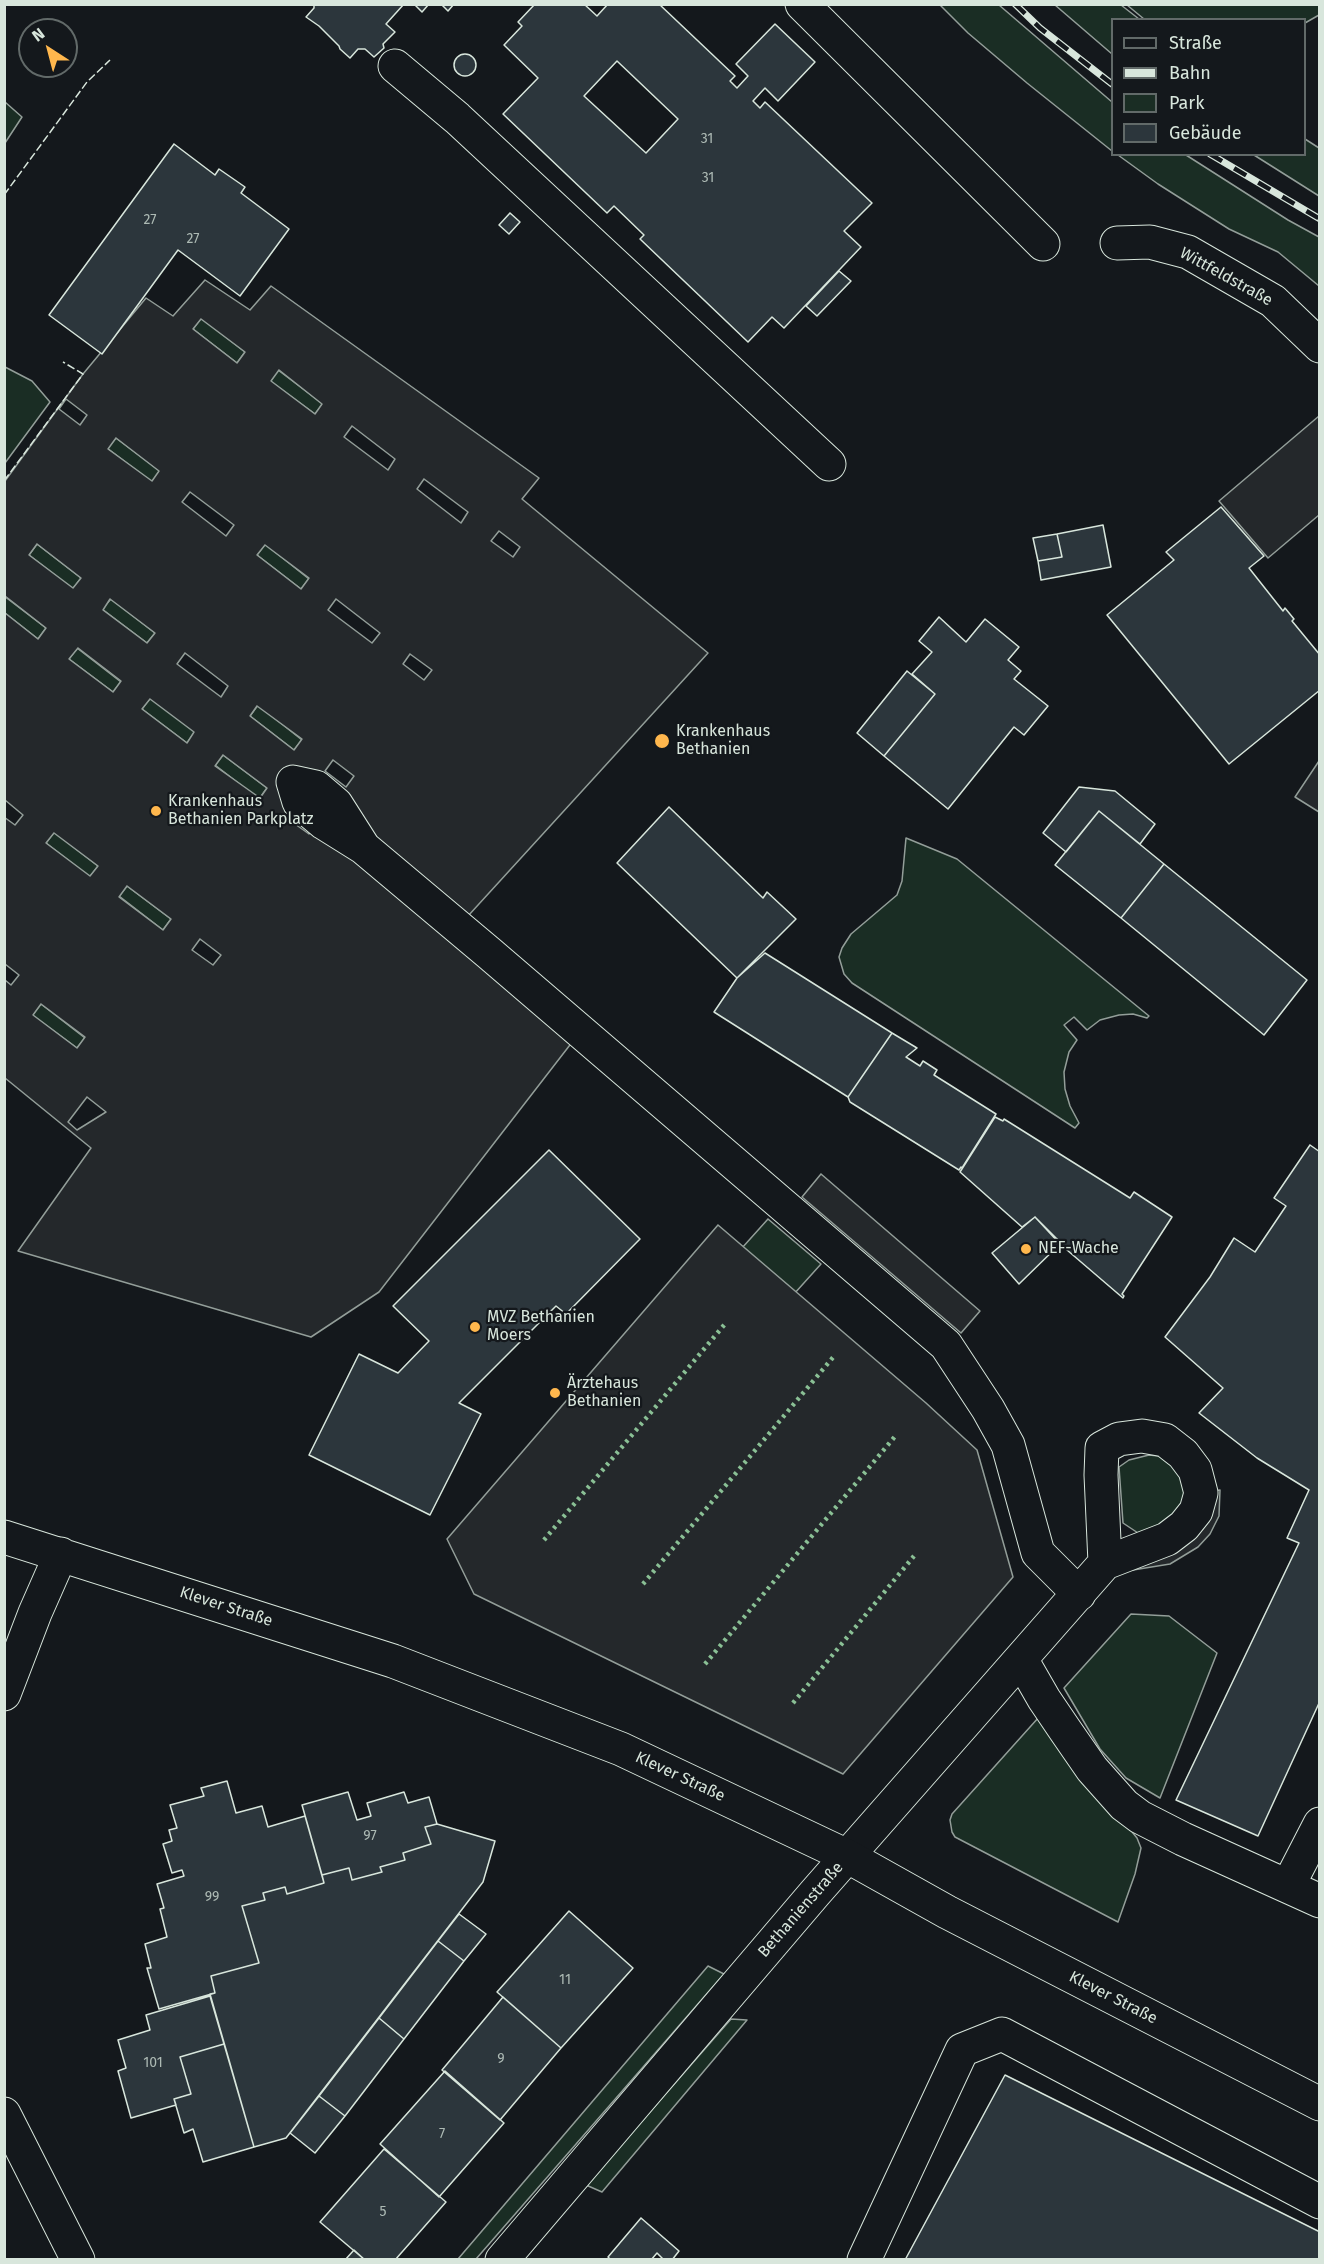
<!DOCTYPE html>
<html>
<head>
<meta charset="utf-8">
<style>
  body { margin:0 }
  #map { position:relative; width:1324px; height:2264px; overflow:hidden; background:#14181c; font-family:"Fira Sans",sans-serif }
  canvas { display:block }
  .frame { position:absolute; inset:0; border:6px solid #d8e6dc; pointer-events:none }
  .legend { position:absolute; left:1111px; top:18px; width:195px; height:138px; box-sizing:border-box; background:#14181c; border:2px solid #626a69; margin:0; padding:8px 10px; list-style:none; font-size:18px; color:#d8e6dc }
  .legend li { display:flex; align-items:center; gap:12px; height:30px }
  .legend b { width:30px; border:2px solid #626a69 }
  .north { position:absolute; left:18px; top:18px; width:60px; height:60px; box-sizing:border-box; background:#14181c; border:2px solid #626a69; border-radius:50%; rotate:324deg; font-size:16px; font-weight:700; line-height:24px; text-align:center; color:#d8e6dc }
  .north::after { content:''; display:block; margin:auto; width:21px; height:27px; background:#ffb74d; clip-path:polygon(50% 0,100% 100%,50% 72%,0 100%) }
</style>
</head>
<body>
<div id="map">
<canvas width="1324" height="2264"></canvas>
<div class="frame"></div>
<ul class="legend">
<li><b style="height:8px;background:#14181c"></b>Straße</li>
<li><b style="height:8px;background:#d8e6dc"></b>Bahn</li>
<li><b style="height:16px;background:#1a2d24"></b>Park</li>
<li><b style="height:16px;background:#2c363c"></b>Gebäude</li>
</ul>
<div class="north">N</div>
</div>
<script>
const ctx = document.querySelector('canvas').getContext('2d');
ctx.lineJoin = 'round';
function paint(path, color) {
  ctx.fillStyle = color;
  ctx.fill(path, 'evenodd');
}
function toPath(rows) {
  const path = new Path2D();
  for (const r of rows) {
    if (r.length === 3) {
      path.moveTo(r[0] + r[2], r[1]);
      path.arc(r[0], r[1], r[2], 0, 2 * Math.PI);
      continue;
    }
    path.moveTo(r[0], r[1]);
    for (let i = 2; i < r.length; i += 2) path.lineTo(r[i], r[i + 1]);
  }
  return path;
}
function trace(path, color, width, dash) {
  ctx.strokeStyle = color;
  ctx.lineWidth = width;
  ctx.lineCap = dash ? 'butt' : 'round';
  ctx.setLineDash(dash || []);
  ctx.stroke(path);
}
function label(font, color, halo, rows, align = 'center') {
  ctx.font = font + ' "Fira Sans",sans-serif';
  ctx.lineWidth = 4.5;
  ctx.setLineDash([]);
  ctx.textBaseline = 'middle';
  ctx.strokeStyle = halo;
  ctx.fillStyle = color;
  for (const [text, x, y, turn = 0] of rows) {
    ctx.save();
    ctx.translate(x, y);
    ctx.rotate((+turn || 0) * Math.PI / 180);
    ctx.textAlign = isNaN(turn) ? turn : align;
    if (halo) ctx.strokeText(text, 0, 0);
    ctx.fillText(text, 0, 0);
    ctx.restore();
  }
}
const green = toPath([
  [940,5,999,5,1112,102,1112,151,1027,83,968,33,940,5],
  [1055,5,1121,5,1139,19,1112,20,1112,54,1055,5],
  [1127,5,1319,5,1319,15,1305,23,1304,20,1144,19,1127,5],
  [5,102,22,117,5,143,5,102],
  [1305,139,1319,148,1319,196,1254,155,1304,154,1305,139],
  [1118,155,1186,155,1288,220,1319,237,1319,286,1278,252,1229,229,1158,184,1118,155],
  [201,318,245,352,237,363,193,329,201,318],
  [5,367,32,381,50,402,5,463,5,367],
  [278,370,323,404,315,414,270,381,278,370],
  [116,438,160,471,152,482,107,448,116,438],
  [37,544,81,578,73,589,29,555,37,544],
  [265,544,309,579,301,589,257,555,265,544],
  [4,596,46,628,38,639,5,613,4,596],
  [111,599,155,633,147,643,102,609,111,599],
  [77,648,121,682,113,692,69,659,77,648],
  [150,698,195,732,187,743,142,709,150,698],
  [258,705,302,740,294,750,250,716,258,705],
  [223,755,267,788,259,799,215,765,223,755],
  [54,832,98,866,90,877,46,843,54,832],
  [906,838,957,859,1149,1016,1147,1018,1133,1014,1119,1015,1100,1020,1087,1030,1074,1017,1064,1025,1077,1040,1069,1052,1064,1072,1065,1089,1070,1106,1079,1123,1075,1128,852,983,844,974,839,957,842,948,851,934,897,895,902,881,906,838],
  [127,886,171,919,163,930,119,896,127,886],
  [41,1004,85,1038,77,1048,32,1015,41,1004],
  [768,1219,821,1264,785,1304,733,1258,768,1219],
  [1149,1455,1159,1456,1167,1460,1182,1475,1186,1497,1177,1520,1138,1533,1123,1523,1119,1467,1129,1460,1149,1455],
  [1131,1614,1169,1616,1217,1653,1160,1798,1126,1778,1100,1749,1064,1688,1131,1614],
  [1039,1717,1137,1838,1141,1848,1135,1874,1118,1922,955,1837,952,1832,950,1820,952,1814,1039,1717],
  [708,1966,724,1974,476,2259,458,2259,708,1966],
  [731,2019,747,2020,602,2192,586,2185,731,2019]
]);
const parking = toPath([
  [205,280,250,310,271,286,539,478,522,499,708,653,468,916,590,1019,379,1292,311,1337,18,1251,91,1148,5,1078,5,980,11,985,19,975,5,964,4,817,15,825,23,815,5,800,5,613,38,639,46,628,5,596,5,481,83,374,146,298,173,316,205,280],
  [201,319,245,352,237,363,193,329,201,319],
  [279,370,322,404,315,414,271,381,279,370],
  [66,399,87,415,80,425,59,409,66,399],
  [352,426,395,459,388,470,344,437,352,426],
  [116,438,159,471,152,481,108,449,116,438],
  [424,479,468,512,461,523,417,489,424,479],
  [190,492,234,525,226,536,182,502,190,492],
  [499,531,520,547,513,557,491,541,499,531],
  [37,544,81,578,73,588,29,555,37,544],
  [265,545,309,578,301,589,257,555,265,545],
  [110,599,155,633,147,643,103,610,110,599],
  [336,599,380,633,372,643,328,610,336,599],
  [78,648,121,681,113,692,69,659,78,648],
  [185,653,228,686,221,697,177,664,185,653],
  [410,654,432,670,424,680,403,664,410,654],
  [150,699,194,732,187,743,142,709,150,699],
  [257,706,302,739,294,750,250,716,257,706],
  [223,755,267,788,260,798,215,766,223,755],
  [333,760,354,776,346,787,325,771,333,760],
  [296,809,317,824,309,834,288,819,296,809],
  [54,833,98,866,90,876,46,843,54,833],
  [127,886,171,919,163,930,119,897,127,886],
  [200,939,221,955,213,965,192,950,200,939],
  [41,1004,85,1037,77,1048,33,1015,41,1004],
  [87,1097,106,1112,77,1130,68,1122,87,1097],
  [1319,416,1319,515,1268,558,1219,501,1319,416],
  [1319,761,1319,812,1295,797,1319,761],
  [821,1174,980,1311,961,1333,802,1197,821,1174],
  [718,1225,926,1403,977,1450,1013,1577,843,1774,474,1594,447,1539,718,1225],
  [1220,1490,1219,1516,1210,1534,1198,1547,1170,1564,1133,1570,1201,1493,1220,1490]
]);
const building = toPath([
  [314,4,404,4,386,24,395,32,383,44,384,48,374,57,365,49,358,49,350,58,340,49,339,46,319,26,306,17,314,8,314,4],
  [414,4,429,4,422,12,414,4],
  [441,4,454,4,448,11,441,4],
  [535,4,584,4,597,16,608,4,659,4,735,76,730,81,737,88,748,76,736,64,775,24,815,62,778,101,765,88,753,101,760,108,765,102,872,203,844,231,861,247,784,328,772,317,748,342,640,239,644,235,614,206,607,213,503,114,538,78,504,45,522,26,518,22,535,4],
  [617,61,678,119,646,153,584,96,617,61],
  [465,65,11],
  [174,144,215,175,219,169,245,187,241,193,289,229,240,296,178,250,102,354,49,315,174,144],
  [510,213,520,222,509,234,499,225,510,213],
  [839,271,851,281,817,316,806,306,839,271],
  [1221,507,1264,556,1249,568,1283,611,1285,608,1294,619,1292,621,1320,655,1320,690,1229,764,1107,615,1174,560,1166,552,1221,507],
  [1103,525,1111,567,1041,580,1038,561,1062,557,1057,534,1103,525],
  [1057,534,1062,557,1038,561,1033,538,1057,534],
  [939,617,966,642,985,619,1019,647,1008,660,1021,671,1014,679,1048,706,1024,735,1014,727,948,809,884,756,935,694,912,674,932,652,919,641,939,617],
  [907,671,935,694,884,756,857,733,907,671],
  [1079,787,1115,791,1155,824,1140,844,1099,811,1066,852,1043,833,1079,787],
  [669,807,763,898,767,892,796,919,737,978,617,863,669,807],
  [1099,811,1164,864,1121,918,1055,865,1099,811],
  [1164,864,1307,980,1264,1035,1121,918,1164,864],
  [765,953,892,1033,848,1097,714,1012,737,978,765,953],
  [892,1033,917,1048,906,1057,920,1066,923,1061,937,1070,934,1075,996,1114,962,1168,961,1167,959,1170,850,1102,848,1097,892,1033],
  [995,1117,1003,1121,1004,1119,1130,1198,1134,1192,1172,1217,1122,1294,1124,1296,1123,1298,1060,1244,1035,1217,1022,1227,960,1172,995,1117],
  [1310,1145,1320,1152,1320,1701,1258,1836,1176,1800,1299,1543,1287,1538,1309,1490,1257,1458,1199,1413,1223,1388,1165,1337,1210,1277,1234,1238,1255,1252,1286,1206,1274,1198,1310,1145],
  [549,1150,640,1239,566,1314,556,1306,459,1403,481,1414,430,1515,309,1455,359,1354,398,1373,429,1341,393,1306,549,1150],
  [1035,1217,1061,1243,1019,1284,992,1253,1035,1217],
  [227,1781,236,1813,262,1806,268,1827,305,1816,324,1883,287,1894,285,1887,263,1893,265,1900,242,1906,259,1963,211,1976,215,1993,159,2009,147,1968,151,1968,145,1944,167,1937,160,1909,164,1908,157,1884,184,1876,182,1870,172,1873,163,1844,172,1841,169,1830,177,1828,170,1805,204,1796,201,1788,227,1781],
  [348,1792,357,1820,371,1816,367,1803,404,1792,408,1803,429,1797,437,1824,425,1827,431,1844,403,1853,405,1860,380,1867,382,1872,352,1880,349,1868,322,1875,302,1805,348,1792],
  [437,1824,495,1841,483,1882,286,2138,254,2147,210,1994,215,1993,211,1976,259,1963,242,1906,265,1900,263,1893,285,1887,287,1894,324,1883,322,1875,349,1868,352,1880,382,1872,380,1867,405,1860,403,1853,431,1844,425,1827,437,1824],
  [569,1911,633,1968,561,2048,497,1992,569,1911],
  [459,1914,486,1934,464,1961,438,1941,459,1914],
  [438,1941,464,1961,404,2039,379,2018,438,1941],
  [210,1996,224,2044,180,2057,191,2094,174,2099,176,2105,131,2118,118,2071,126,2068,118,2040,150,2030,146,2015,210,1996],
  [503,1997,561,2048,500,2120,442,2070,503,1997],
  [379,2018,404,2039,345,2116,319,2096,379,2018],
  [224,2044,254,2147,203,2162,193,2129,184,2133,174,2099,191,2094,180,2057,224,2044],
  [445,2071,504,2123,439,2197,380,2144,445,2071],
  [1005,2075,1320,2232,1320,2260,905,2260,1005,2075],
  [319,2096,345,2116,315,2153,290,2133,319,2096],
  [384,2149,446,2202,395,2260,365,2260,320,2222,384,2149],
  [641,2218,679,2251,672,2260,664,2260,657,2253,651,2260,611,2260,608,2257,641,2218],
  [354,2250,365,2260,345,2260,354,2250]
]);
const minor = toPath([
  [802,4,1043,244],
  [395,66,457,118,829,464],
  [1117,243,1150,242,1188,252,1273,301,1320,346],
  [364,848,336,804,316,787,293,782,299,802,324,823,364,848,489,953,946,1345,988,1409,1008,1445,1038,1553,1079,1594],
  [1021,1659,1044,1699,1065,1730,1092,1769,1124,1805,1140,1817,1183,1839,1320,1901],
  [1288,1886,1320,1824],
  [502,2260,815,1893,1105,1563,1167,1539,1184,1526,1196,1511,1201,1493,1195,1470,1183,1454,1165,1440,1142,1436,1119,1439,1102,1448,1101,1475,1105,1563],
  [864,2260,962,2050,1002,2034,1320,2202]
]);
const major = toPath([
  [4,1537,393,1661,621,1749,847,1856,947,1912,1320,2104],
  [4,1694,35,1613,61,1554],
  [4,2114,78,2260]
]);
const rail = toPath([
  [1015,4,1040,28,1112,84],
  [1210,154,1320,219]
]);
const hedge = toPath([
  [544,1540,725,1324],
  [643,1584,835,1355],
  [705,1664,897,1434],
  [793,1703,914,1556]
]);
const fence = toPath([
  [4,195,87,82,110,60],
  [4,481,83,374,63,362]
]);
const markers = [
  [662,741,8,"#ffb74d"],
  [156,811,6,"#ffb74d"],
  [1026,1249,6,"#ffb74d"],
  [475,1327,6,"#ffb74d"],
  [555,1393,6,"#ffb74d"]
];
const numberNames = [
  ["31",707,139],
  ["31",708,178],
  ["27",150,220],
  ["27",193,239],
  ["97",370,1836],
  ["99",212,1897],
  ["11",565,1980],
  ["9",501,2059],
  ["101",153,2063],
  ["7",442,2134],
  ["5",383,2212]
];
const streetNames = [
  ["Wittfeldstraße",1226,277,29],
  ["Klever Straße",226,1607,18],
  ["Klever Straße",680,1777,25],
  ["Bethanienstraße",801,1910,-49],
  ["Klever Straße",1113,1998,27]
];
const poiNames = [
  ["Krankenhaus",676,732],
  ["Bethanien",676,750],
  ["Krankenhaus",168,802],
  ["Bethanien Parkplatz",168,820],
  ["NEF-Wache",1038,1249],
  ["MVZ Bethanien",487,1318],
  ["Moers",487,1336],
  ["Ärztehaus",567,1384],
  ["Bethanien",567,1402]
];
paint(green, '#1a2d24');
trace(green, '#939e99', 1.5);
paint(parking, '#24282b');
trace(parking, '#939e99', 1.5);
paint(building, '#2c363c');
trace(building, '#d8e6dc', 1.5);
trace(minor, '#d8e6dc', 35);
trace(major, '#d8e6dc', 35);
trace(minor, '#14181c', 33);
trace(major, '#14181c', 33);
trace(rail, '#d8e6dc', 7);
trace(rail, '#14181c', 4.5, [14]);
trace(hedge, '#8ac095', 4.5, [3, 4.5]);
trace(fence, '#d8e6dc', 1.5, [8, 3]);
for (const [x, y, r, color] of markers) {
  const dot = new Path2D();
  dot.arc(x, y, r, 0, 2 * Math.PI);
  ctx.fillStyle = color;
  ctx.fill(dot);
  trace(dot, '#14181c', 2);
}
label('14px', '#adbab4', null, numberNames);
label('16px', '#d8e6dc', '#14181c', streetNames);
label('16px', '#d8e6dc', '#14181c', poiNames, 'left');
</script>
</body>
</html>
